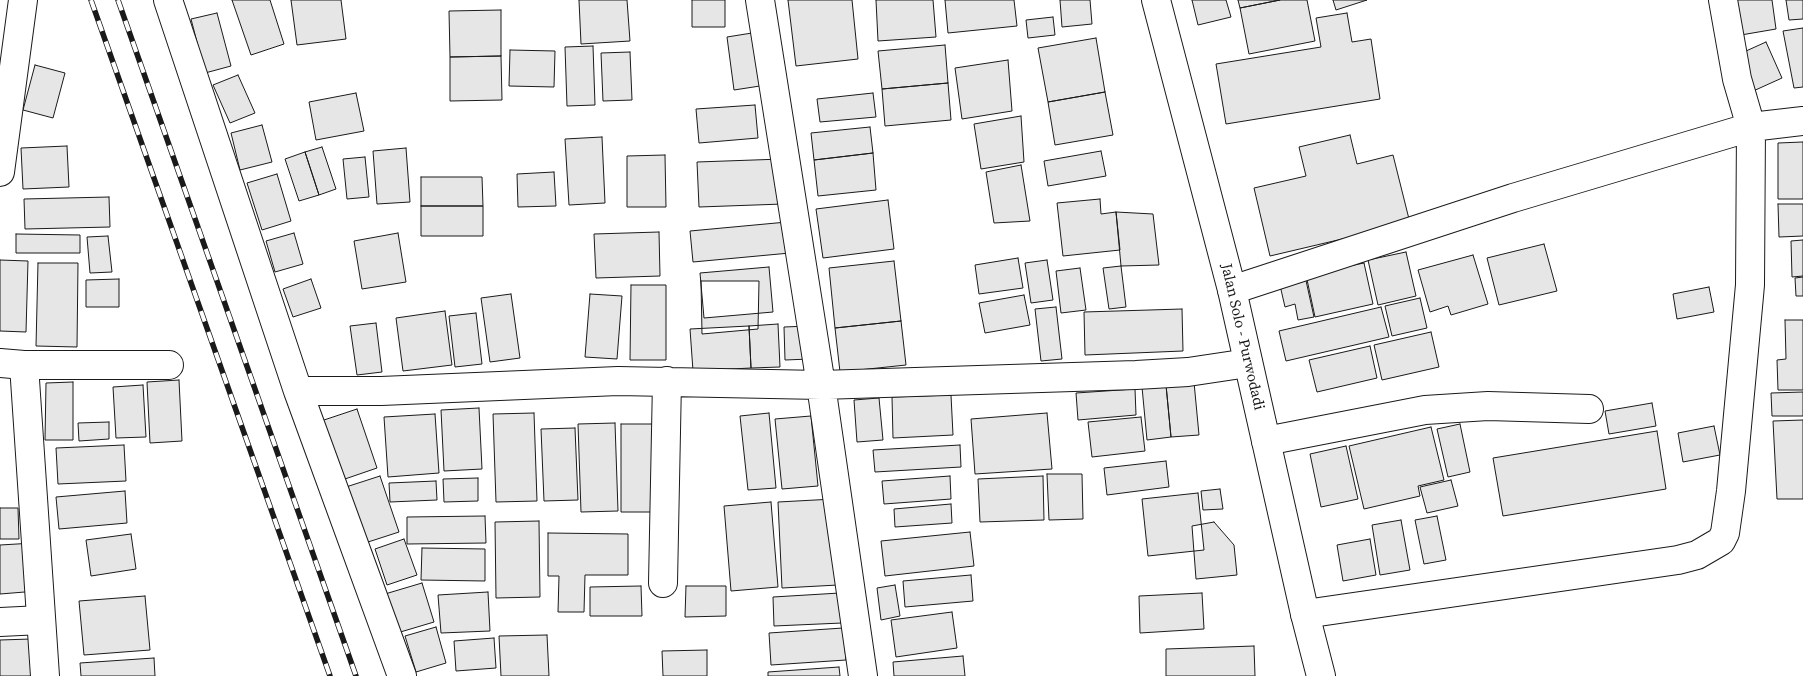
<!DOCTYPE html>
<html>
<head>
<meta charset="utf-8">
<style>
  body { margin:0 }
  canvas { display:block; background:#fff }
</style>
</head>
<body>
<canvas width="1803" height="676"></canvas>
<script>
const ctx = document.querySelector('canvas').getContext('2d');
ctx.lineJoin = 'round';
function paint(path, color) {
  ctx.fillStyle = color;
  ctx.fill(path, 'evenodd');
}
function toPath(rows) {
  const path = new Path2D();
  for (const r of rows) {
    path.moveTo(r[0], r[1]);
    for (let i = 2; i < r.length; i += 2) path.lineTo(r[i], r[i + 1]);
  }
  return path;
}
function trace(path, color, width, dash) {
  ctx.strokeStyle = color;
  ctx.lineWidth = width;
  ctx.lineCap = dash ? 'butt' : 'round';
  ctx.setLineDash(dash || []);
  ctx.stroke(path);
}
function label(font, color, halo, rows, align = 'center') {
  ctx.font = font + ' "Source Serif 4",serif';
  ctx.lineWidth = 4;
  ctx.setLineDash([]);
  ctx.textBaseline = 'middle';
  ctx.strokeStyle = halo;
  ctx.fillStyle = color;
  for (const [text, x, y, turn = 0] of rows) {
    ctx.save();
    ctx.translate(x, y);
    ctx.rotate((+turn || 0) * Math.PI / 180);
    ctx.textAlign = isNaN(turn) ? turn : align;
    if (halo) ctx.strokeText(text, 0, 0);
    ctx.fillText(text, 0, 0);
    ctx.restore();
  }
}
const building = toPath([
  [232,0,270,0,284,44,251,55,232,0],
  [291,0,341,0,346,39,297,45,291,0],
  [579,0,627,0,630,41,581,44,579,0],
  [692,0,725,0,725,27,692,27,692,0],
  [788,0,852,0,858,59,796,66,788,0],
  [876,0,933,0,936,37,878,41,876,0],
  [945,0,1014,0,1017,26,948,33,945,0],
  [1060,0,1090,0,1092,24,1062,27,1060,0],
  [1192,0,1226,0,1231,17,1198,25,1192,0],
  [1238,0,1280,0,1240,8,1238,0],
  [1280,0,1307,0,1315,41,1249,54,1240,8,1280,0],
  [1333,0,1367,0,1336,10,1333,0],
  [1730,0,1772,0,1776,29,1735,36,1730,0],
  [1786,0,1803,0,1803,19,1789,20,1786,0],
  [501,10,501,56,450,57,449,11,501,10],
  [217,13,231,66,205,73,191,19,217,13],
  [1347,13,1352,42,1371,39,1380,99,1226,124,1216,64,1321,47,1316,18,1347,13],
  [1053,17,1055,35,1028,38,1026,20,1053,17],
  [1803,28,1803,87,1794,88,1783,31,1803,28],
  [752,33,760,86,734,90,727,37,752,33],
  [1096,38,1105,92,1048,102,1038,48,1096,38],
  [1766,42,1782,78,1751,92,1735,56,1766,42],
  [945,45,948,83,882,89,878,51,945,45],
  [593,46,595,105,567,106,565,47,593,46],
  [510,50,555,51,554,87,509,86,510,50],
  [630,52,632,100,603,101,601,53,630,52],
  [501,56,502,100,450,101,450,57,501,56],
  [1008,60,1012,111,962,119,955,68,1008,60],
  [35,65,65,73,53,118,23,110,35,65],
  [238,75,255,113,230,123,213,85,238,75],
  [948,83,951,120,885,126,882,89,948,83],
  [1105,92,1113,135,1055,145,1048,102,1105,92],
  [356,93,364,131,316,140,309,102,356,93],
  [873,93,876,117,820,122,817,99,873,93],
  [755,105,758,138,699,143,696,109,755,105],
  [1021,116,1024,162,981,169,974,124,1021,116],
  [262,125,272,162,240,170,231,133,262,125],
  [870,127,873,153,814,160,811,133,870,127],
  [1350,135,1357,164,1393,155,1410,223,1270,256,1254,188,1306,176,1299,147,1350,135],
  [602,137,605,203,569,205,565,139,602,137],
  [1803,142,1803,199,1778,199,1778,143,1803,142],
  [67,146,69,187,23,189,21,148,67,146],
  [322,147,336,189,319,195,305,152,322,147],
  [406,148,410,202,377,204,373,151,406,148],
  [1101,151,1106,176,1048,186,1044,161,1101,151],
  [305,152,319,195,299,201,285,159,305,152],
  [873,153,876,190,818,196,814,160,873,153],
  [665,155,666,207,627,207,627,156,665,155],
  [365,157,369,197,347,199,343,159,365,157],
  [782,159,783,204,699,207,697,162,782,159],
  [1021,165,1030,221,994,223,986,172,1021,165],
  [554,172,556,206,518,207,517,174,554,172],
  [277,174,291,221,262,230,247,183,277,174],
  [421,177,482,177,483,206,421,206,421,177],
  [109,197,110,227,25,229,24,199,109,197],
  [1100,199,1101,214,1116,212,1120,250,1063,256,1057,203,1100,199],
  [888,200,894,249,823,258,816,209,888,200],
  [1778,204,1803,204,1803,236,1779,237,1778,204],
  [421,206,483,206,483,236,421,236,421,206],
  [1116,212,1153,214,1159,265,1121,266,1116,212],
  [787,222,790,253,693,262,690,231,787,222],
  [659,232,660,276,596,278,594,234,659,232],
  [294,233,303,264,275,272,266,241,294,233],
  [398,233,406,282,362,289,354,241,398,233],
  [16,234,80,235,80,253,16,253,16,234],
  [108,236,112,272,90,273,87,237,108,236],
  [1803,240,1803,276,1792,277,1791,241,1803,240],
  [1544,244,1557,291,1499,305,1487,258,1544,244],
  [1406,252,1416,296,1378,305,1368,260,1406,252],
  [1473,255,1488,304,1451,315,1448,306,1430,312,1418,270,1473,255],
  [1018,258,1023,288,979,294,975,265,1018,258],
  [0,260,28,261,26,332,0,331,0,260],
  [1047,260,1053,300,1031,303,1025,263,1047,260],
  [894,261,901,321,835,328,829,268,894,261],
  [38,263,78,263,77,347,36,346,38,263],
  [1364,263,1373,304,1315,317,1306,275,1364,263],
  [1121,266,1126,307,1109,309,1103,268,1121,266],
  [769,267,773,312,704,318,700,273,769,267],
  [1080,268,1086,310,1061,313,1056,271,1080,268],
  [1305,276,1314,317,1298,320,1295,304,1285,307,1279,281,1305,276],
  [1803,277,1803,296,1796,296,1795,278,1803,277],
  [119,279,119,307,86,307,86,280,119,279],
  [311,279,321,308,293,317,283,289,311,279],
  [701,281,759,281,758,329,702,334,701,281],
  [631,285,666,285,666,360,630,360,631,285],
  [1709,287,1714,312,1677,319,1673,294,1709,287],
  [511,294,520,358,490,362,481,298,511,294],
  [590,294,622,296,617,359,585,357,590,294],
  [1024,295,1030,325,985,333,979,303,1024,295],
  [1420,298,1427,328,1392,336,1385,306,1420,298],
  [1056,307,1062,359,1041,361,1035,309,1056,307],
  [1381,307,1389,337,1286,361,1279,331,1381,307],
  [1182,309,1183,351,1085,355,1084,312,1182,309],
  [445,311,452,365,403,371,396,318,445,311],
  [476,313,482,364,455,367,449,316,476,313],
  [1785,320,1803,320,1803,390,1778,390,1777,360,1786,359,1785,320],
  [901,321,906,365,840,372,835,328,901,321],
  [376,323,382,372,357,375,350,326,376,323],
  [778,324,780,367,751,368,749,326,778,324],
  [749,326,751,368,693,371,690,329,749,326],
  [809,326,810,359,785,360,784,327,809,326],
  [1431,332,1439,367,1382,380,1374,345,1431,332],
  [1370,346,1377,378,1317,392,1309,360,1370,346],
  [179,380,182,441,150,443,147,382,179,380],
  [73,382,73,440,45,440,46,383,73,382],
  [1194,382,1199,435,1171,437,1166,385,1194,382],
  [143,385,146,437,116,438,113,387,143,385],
  [1166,385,1171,437,1147,440,1142,387,1166,385],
  [1135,389,1136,415,1078,420,1076,393,1135,389],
  [1803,392,1803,416,1772,416,1771,393,1803,392],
  [951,395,953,435,893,438,892,397,951,395],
  [879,398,883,440,857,442,854,400,879,398],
  [1652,403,1656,426,1609,434,1605,411,1652,403],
  [479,408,482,469,444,471,441,410,479,408],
  [357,409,377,468,342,480,321,421,357,409],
  [534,413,537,501,496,502,493,414,534,413],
  [769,413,776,488,748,490,740,416,769,413],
  [1047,413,1052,469,975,474,971,419,1047,413],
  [435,414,439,473,388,477,384,417,435,414],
  [811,416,818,486,782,489,775,419,811,416],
  [1141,417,1145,451,1092,457,1088,422,1141,417],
  [1803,420,1803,499,1777,499,1773,421,1803,420],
  [109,422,109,439,79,441,78,423,109,422],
  [615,423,618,511,581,512,578,424,615,423],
  [621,424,655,424,655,512,621,512,621,424],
  [1460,424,1470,472,1448,477,1437,429,1460,424],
  [1714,426,1720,455,1683,462,1678,433,1714,426],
  [1431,427,1444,480,1418,486,1420,496,1364,509,1349,446,1431,427],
  [575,428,578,500,544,501,541,429,575,428],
  [1657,431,1666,489,1503,516,1493,458,1657,431],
  [124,445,126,481,58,484,56,448,124,445],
  [960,445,961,467,875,472,873,450,960,445],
  [1346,446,1358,499,1321,507,1310,454,1346,446],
  [1166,461,1169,487,1107,495,1104,468,1166,461],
  [1047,474,1082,474,1083,519,1049,520,1047,474],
  [380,476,399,532,365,543,346,487,380,476],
  [950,476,951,499,884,504,882,481,950,476],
  [1043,476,1044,520,980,522,978,479,1043,476],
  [478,478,478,501,444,502,443,479,478,478],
  [1451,480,1458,506,1427,513,1420,487,1451,480],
  [436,481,437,500,390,502,389,483,436,481],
  [1220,489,1223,509,1203,510,1201,491,1220,489],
  [125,491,127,523,59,529,56,497,125,491],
  [1198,493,1204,550,1148,556,1142,499,1198,493],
  [834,499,838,585,782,588,778,502,834,499],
  [771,502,778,587,731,591,724,506,771,502],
  [951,504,952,523,895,527,894,509,951,504],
  [0,508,18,508,19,539,0,539,0,508],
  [485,516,486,543,407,544,407,517,485,516],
  [1437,516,1446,560,1424,564,1415,520,1437,516],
  [1401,520,1410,570,1380,575,1372,525,1401,520],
  [539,521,540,597,496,598,495,522,539,521],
  [1214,522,1234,545,1237,575,1196,579,1192,526,1214,522],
  [970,532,974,566,885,576,881,541,970,532],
  [548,533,628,534,628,575,585,575,584,612,558,612,559,576,548,576,548,533],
  [131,534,136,569,91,576,86,540,131,534],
  [404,539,417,575,387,585,375,549,404,539],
  [1370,539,1376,575,1343,581,1337,545,1370,539],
  [34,543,37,591,0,594,0,545,34,543],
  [422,548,485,549,485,581,421,580,422,548],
  [971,575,973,601,905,607,903,581,971,575],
  [422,583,434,622,397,633,385,594,422,583],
  [895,585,900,616,881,620,877,588,895,585],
  [641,586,642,616,590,616,590,587,641,586],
  [686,586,726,586,726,616,685,617,686,586],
  [488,592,490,631,441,633,438,595,488,592],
  [840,593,842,623,774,626,773,597,840,593],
  [1202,593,1204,629,1140,633,1139,596,1202,593],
  [145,596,150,650,84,655,79,601,145,596],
  [952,612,957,648,896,657,891,620,952,612],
  [436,627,446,663,416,672,405,636,436,627],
  [843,628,846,660,771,665,769,633,843,628],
  [547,635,549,676,501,676,499,636,547,635],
  [494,638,496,668,456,671,454,641,494,638],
  [31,639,32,676,0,676,0,640,31,639],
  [1254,646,1255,676,1166,676,1166,649,1254,646],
  [707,650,707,676,663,676,662,651,707,650],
  [963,656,965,676,894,676,893,662,963,656],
  [154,658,155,676,81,676,80,663,154,658],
  [839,667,840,676,768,676,768,672,839,667]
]);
const minor = toPath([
  [168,0,298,391,402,676],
  [760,0,821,385,863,676],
  [0,172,23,0],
  [1232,290,1513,198,1751,127,1803,121],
  [0,363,24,365,169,365],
  [24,365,45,676],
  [298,391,381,391,618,381,821,385,1136,375,1188,372,1248,363],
  [1266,441,1425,410,1488,406,1589,409],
  [663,583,667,381],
  [1305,614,1678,560,1697,555,1721,541,1725,533,1731,491,1750,285,1751,127,1737,79,1723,0],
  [0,622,41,620]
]);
const primary = toPath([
  [1156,0,1232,290,1305,614,1321,676]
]);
const rail = toPath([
  [91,0,330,676],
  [118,0,356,676]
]);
const streetNames = [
  ["Jalan Solo - Purwodadi",1242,337,77]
];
paint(building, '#e6e6e6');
trace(building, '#1a1a1a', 1);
trace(minor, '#1a1a1a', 30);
trace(primary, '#1a1a1a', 30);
trace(minor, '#fff', 28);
trace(primary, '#fff', 28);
trace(rail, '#1a1a1a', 5.5);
trace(rail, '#fff', 4, [11]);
label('15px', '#1a1a1a', '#fff', streetNames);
</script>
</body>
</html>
